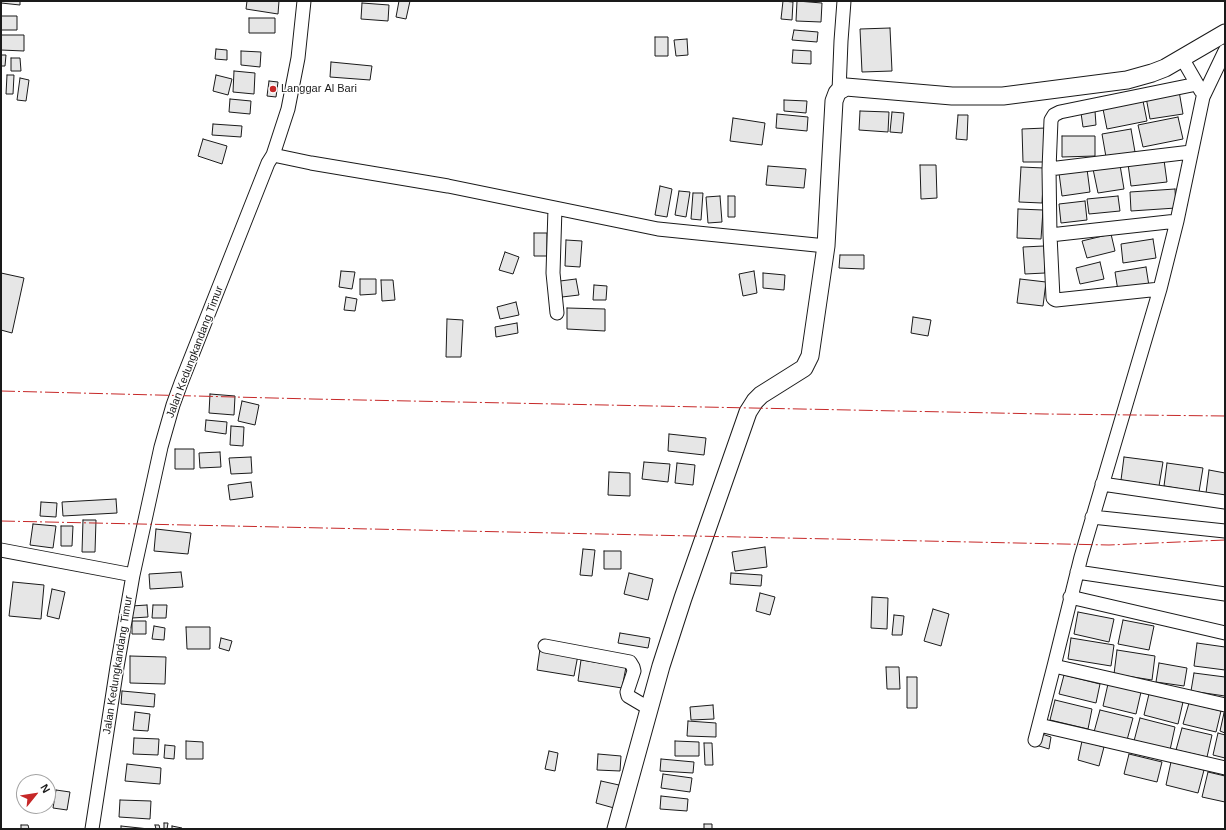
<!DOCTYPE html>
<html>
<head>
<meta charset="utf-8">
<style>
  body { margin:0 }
  #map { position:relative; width:1226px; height:830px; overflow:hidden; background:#fff; font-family:Arial,sans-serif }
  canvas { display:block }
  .frame { position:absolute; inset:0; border:2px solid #1a1a1a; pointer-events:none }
  .north { position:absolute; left:16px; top:774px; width:40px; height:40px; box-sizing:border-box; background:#fff; border:1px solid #a3a3a3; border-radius:50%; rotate:60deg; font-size:11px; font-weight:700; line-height:16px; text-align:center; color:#1a1a1a }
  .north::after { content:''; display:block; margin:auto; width:14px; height:18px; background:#c62828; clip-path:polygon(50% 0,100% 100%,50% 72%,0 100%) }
</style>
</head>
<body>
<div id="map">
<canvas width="1226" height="830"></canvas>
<div class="frame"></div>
<div class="north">N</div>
</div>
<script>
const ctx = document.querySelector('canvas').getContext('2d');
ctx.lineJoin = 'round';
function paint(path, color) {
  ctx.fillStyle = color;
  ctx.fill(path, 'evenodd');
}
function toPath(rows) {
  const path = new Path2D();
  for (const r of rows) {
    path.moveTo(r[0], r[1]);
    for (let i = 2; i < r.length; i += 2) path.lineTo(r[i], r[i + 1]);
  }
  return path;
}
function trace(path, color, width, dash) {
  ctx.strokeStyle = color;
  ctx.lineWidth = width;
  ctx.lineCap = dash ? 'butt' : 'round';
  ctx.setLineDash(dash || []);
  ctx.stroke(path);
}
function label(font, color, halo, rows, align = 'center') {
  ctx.font = font + ' Arial,sans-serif';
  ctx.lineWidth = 3;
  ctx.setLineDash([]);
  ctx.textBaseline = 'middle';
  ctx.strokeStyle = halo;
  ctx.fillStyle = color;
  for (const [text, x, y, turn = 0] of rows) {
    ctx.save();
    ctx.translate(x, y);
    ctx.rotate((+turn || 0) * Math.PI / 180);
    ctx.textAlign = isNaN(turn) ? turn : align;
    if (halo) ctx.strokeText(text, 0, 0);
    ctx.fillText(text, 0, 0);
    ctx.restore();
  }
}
const building = toPath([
  [1,1,20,1,20,5,1,3,1,1],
  [247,1,279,1,278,14,246,9,247,1],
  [399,1,410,1,406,19,396,17,399,1],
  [783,1,793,2,792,20,781,19,783,1],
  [797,1,822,3,821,22,796,21,797,1],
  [362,3,389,5,388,21,361,19,362,3],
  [1,16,17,16,17,30,1,30,1,16],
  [249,18,275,18,275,33,249,33,249,18],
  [890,28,892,71,862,72,860,29,890,28],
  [794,30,818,32,817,42,792,40,794,30],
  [1,35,24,35,24,51,1,50,1,35],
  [655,37,668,37,668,56,655,56,655,37],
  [687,39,688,55,676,56,674,40,687,39],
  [216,49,227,50,227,60,215,59,216,49],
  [793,50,811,51,811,64,792,63,793,50],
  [241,51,261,52,260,67,241,65,241,51],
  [1,55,6,55,5,66,1,66,1,55],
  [11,58,20,58,21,71,11,71,11,58],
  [331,62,372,66,370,80,330,77,331,62],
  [234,71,255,73,254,94,233,92,234,71],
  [7,75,14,75,13,94,6,94,7,75],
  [216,75,232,79,228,95,213,91,216,75],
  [20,78,29,80,26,101,17,100,20,78],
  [269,81,278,82,276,97,267,96,269,81],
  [1179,91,1183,114,1150,119,1146,97,1179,91],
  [1142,96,1147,121,1107,129,1102,104,1142,96],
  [230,99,251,101,250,114,229,112,230,99],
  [784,100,807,101,806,113,784,111,784,100],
  [860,111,889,112,888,132,859,130,860,111],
  [1095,111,1096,125,1083,127,1081,113,1095,111],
  [892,112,904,113,902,133,890,132,892,112],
  [777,114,808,117,807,131,776,128,777,114],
  [958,115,968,115,967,140,956,139,958,115],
  [1178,117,1183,139,1143,147,1138,125,1178,117],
  [733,118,765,123,762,145,730,141,733,118],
  [213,124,242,126,241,137,212,135,213,124],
  [1046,128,1047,162,1023,162,1022,129,1046,128],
  [1131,129,1135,152,1106,157,1102,134,1131,129],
  [1062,136,1095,136,1095,156,1062,157,1062,136],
  [203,139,227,146,222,164,198,156,203,139],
  [1164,160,1167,182,1131,186,1128,164,1164,160],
  [920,165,936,165,937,198,921,199,920,165],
  [1120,165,1124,189,1098,193,1093,169,1120,165],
  [768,166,806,169,804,188,766,185,768,166],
  [1021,167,1044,168,1042,203,1019,202,1021,167],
  [1087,169,1090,192,1062,196,1059,173,1087,169],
  [660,186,672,189,667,217,655,215,660,186],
  [1175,189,1176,208,1131,211,1130,192,1175,189],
  [679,191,690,192,686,217,675,215,679,191],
  [693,193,703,193,701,220,691,219,693,193],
  [720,196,722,222,708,223,706,197,720,196],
  [728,196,735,196,735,217,728,217,728,196],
  [1118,196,1120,211,1089,214,1087,199,1118,196],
  [1085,201,1087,220,1061,223,1059,204,1085,201],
  [1018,209,1043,210,1041,239,1017,238,1018,209],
  [534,233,547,233,547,256,534,256,534,233],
  [1111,234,1115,251,1087,258,1082,241,1111,234],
  [1153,239,1156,258,1123,263,1121,244,1153,239],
  [566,240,582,241,580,267,565,266,566,240],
  [1044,246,1045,273,1025,274,1023,247,1044,246],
  [505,252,519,257,513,274,499,270,505,252],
  [840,255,864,255,864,269,839,268,840,255],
  [1100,262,1104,279,1080,284,1076,268,1100,262],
  [1146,267,1149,286,1118,291,1115,272,1146,267],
  [341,271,355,272,352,289,339,287,341,271],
  [754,271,757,293,743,296,739,274,754,271],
  [1,273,24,278,12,333,1,330,1,273],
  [763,273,785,275,784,290,763,288,763,273],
  [360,279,376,279,376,294,360,295,360,279],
  [576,279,579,295,562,297,560,281,576,279],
  [1020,279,1046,282,1043,306,1017,303,1020,279],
  [381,280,393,280,395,300,382,301,381,280],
  [594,285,607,286,606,300,593,300,594,285],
  [346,297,357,299,355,311,344,310,346,297],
  [516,302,519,315,500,319,497,307,516,302],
  [567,308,605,309,605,331,567,329,567,308],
  [913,317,931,320,928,336,911,333,913,317],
  [447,319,463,320,461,357,446,357,447,319],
  [517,323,518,333,496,337,495,327,517,323],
  [210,394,235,396,234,415,209,413,210,394],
  [242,401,259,405,255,425,238,421,242,401],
  [206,420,227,422,226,434,205,431,206,420],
  [231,426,244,427,243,446,230,445,231,426],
  [669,434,706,438,704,455,668,451,669,434],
  [175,449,194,449,194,469,175,469,175,449],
  [220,452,221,467,200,468,199,453,220,452],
  [251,457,252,473,231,474,229,458,251,457],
  [1124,457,1163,462,1159,486,1121,480,1124,457],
  [644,462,670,464,668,482,642,479,644,462],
  [677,463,695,465,693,485,675,483,677,463],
  [1167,463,1203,468,1199,492,1164,486,1167,463],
  [1209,470,1225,473,1225,496,1206,493,1209,470],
  [609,472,630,473,630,496,608,495,609,472],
  [251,482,253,497,230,500,228,485,251,482],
  [116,499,117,513,63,516,62,502,116,499],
  [41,502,57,503,56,517,40,516,41,502],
  [83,520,96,520,95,552,82,552,83,520],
  [33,524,56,526,53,548,30,545,33,524],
  [61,526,73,526,72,546,61,546,61,526],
  [156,529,191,533,188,554,154,551,156,529],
  [765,547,767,567,735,571,732,552,765,547],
  [583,549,595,550,592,576,580,575,583,549],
  [604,551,621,551,621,569,604,569,604,551],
  [181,572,183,587,150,589,149,574,181,572],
  [629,573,653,579,648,600,624,594,629,573],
  [731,573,762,575,761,586,730,584,731,573],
  [13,582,44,585,41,619,9,616,13,582],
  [52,589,65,592,59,619,47,616,52,589],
  [760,593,775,597,770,615,756,611,760,593],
  [872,597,888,598,887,629,871,628,872,597],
  [147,605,148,617,132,618,131,606,147,605],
  [153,605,167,605,166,618,152,618,153,605],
  [933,609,949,614,941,646,924,641,933,609],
  [1078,612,1114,619,1109,642,1074,634,1078,612],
  [894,615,904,616,902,635,892,635,894,615],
  [1123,620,1154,626,1149,650,1118,644,1123,620],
  [132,621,146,621,146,634,132,634,132,621],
  [154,626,165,628,164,640,152,639,154,626],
  [186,627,210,627,210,649,187,649,186,627],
  [620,633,650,638,648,648,618,643,620,633],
  [221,638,232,641,229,651,219,648,221,638],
  [1071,638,1114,645,1111,666,1068,659,1071,638],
  [1197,643,1225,647,1225,670,1194,666,1197,643],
  [540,649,578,655,574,676,537,670,540,649],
  [1117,650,1155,656,1152,680,1114,674,1117,650],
  [130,656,166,657,165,684,130,683,130,656],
  [581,660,626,667,622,688,578,681,581,660],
  [1159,663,1187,668,1184,686,1156,682,1159,663],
  [886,667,899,667,900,689,887,689,886,667],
  [1194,673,1225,677,1225,696,1191,691,1194,673],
  [1064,675,1100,684,1096,703,1059,694,1064,675],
  [907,677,917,677,917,708,907,708,907,677],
  [1108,684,1141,692,1136,714,1103,706,1108,684],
  [122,691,155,694,154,707,121,704,122,691],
  [1149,694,1183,702,1178,724,1144,715,1149,694],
  [1055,700,1092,709,1088,729,1050,720,1055,700],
  [1189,703,1221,711,1216,732,1183,724,1189,703],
  [713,705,714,719,691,720,690,707,713,705],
  [1100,710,1133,718,1127,740,1094,732,1100,710],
  [135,712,150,714,148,731,133,730,135,712],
  [1224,713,1225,713,1225,733,1220,731,1224,713],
  [1140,718,1175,727,1170,750,1134,741,1140,718],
  [688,721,716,723,716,737,687,736,688,721],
  [1182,728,1212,735,1207,757,1176,750,1182,728],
  [1039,733,1051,737,1049,749,1036,745,1039,733],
  [1218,733,1225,735,1225,758,1213,755,1218,733],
  [134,738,159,739,158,755,133,754,134,738],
  [186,741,203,742,203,759,186,759,186,741],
  [675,741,699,742,699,756,675,756,675,741],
  [1082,741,1104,747,1099,766,1078,760,1082,741],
  [704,743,712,743,713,765,705,765,704,743],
  [165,745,175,746,174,759,164,758,165,745],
  [549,751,558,753,555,771,545,769,549,751],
  [598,754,621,756,620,771,597,770,598,754],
  [1129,754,1162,762,1157,782,1124,774,1129,754],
  [661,759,694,762,693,773,660,771,661,759],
  [1171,762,1204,770,1198,793,1166,785,1171,762],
  [127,764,161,768,160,784,125,781,127,764],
  [1208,772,1225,776,1225,802,1202,797,1208,772],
  [663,774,692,778,690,792,661,788,663,774],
  [601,781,619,785,614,808,596,803,601,781],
  [56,790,70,792,67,810,53,808,56,790],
  [661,796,688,799,687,811,660,809,661,796],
  [120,800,151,801,150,819,119,817,120,800],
  [164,823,168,823,167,829,164,829,164,823],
  [704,824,712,824,712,829,704,829,704,824],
  [21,825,28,825,29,829,21,829,21,825],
  [155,825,159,825,160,829,156,829,155,825],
  [121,826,149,829,121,829,121,826],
  [172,826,182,828,182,829,172,829,172,826]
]);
const minor = toPath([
  [1182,58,1201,91],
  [839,91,841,41,844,1],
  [1191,152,1049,169,1051,120,1054,115,1060,112,1197,84],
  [273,155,311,163,448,186,658,229,826,246],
  [1049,169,1050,235,1053,298,1054,299,1056,300,1160,289],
  [555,208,553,273,557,313],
  [1050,235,1177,221],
  [1102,484,1225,502],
  [1092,517,1225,531],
  [1,550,133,575],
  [1077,572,1225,594],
  [1070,597,1225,633],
  [545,646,630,662,633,667,634,671,627,692,628,696,650,709],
  [1054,666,1225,705],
  [1039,725,1225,768],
  [1035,740,1054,666,1081,557,1160,289,1177,221,1203,97,1225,51],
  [92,829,117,667,133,575,161,447,173,405,181,383,268,163,273,155,288,109,298,58,304,1]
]);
const tertiary = toPath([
  [616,829,661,666,683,598,748,412,755,401,761,395,804,368,810,356,826,246,834,101,837,93,839,91,846,87,952,96,1003,96,1127,80,1152,73,1165,68,1225,33]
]);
const power = toPath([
  [1,391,312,399,1045,414,1225,416],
  [1,521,1109,545,1225,540]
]);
const markers = [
  [273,89,4,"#c62828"]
];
const poiNames = [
  ["Langgar Al Bari",281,89]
];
const streetNames = [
  ["Jalan Kedungkandang Timur",195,352,-69],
  ["Jalan Kedungkandang Timur",118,665,-81]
];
paint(building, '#e6e6e6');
trace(building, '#1a1a1a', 1);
trace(minor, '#1a1a1a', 15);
trace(tertiary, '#1a1a1a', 19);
trace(minor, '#fff', 13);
trace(tertiary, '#fff', 17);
trace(power, '#c62828', 1, [14, 3, 2, 3]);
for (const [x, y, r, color] of markers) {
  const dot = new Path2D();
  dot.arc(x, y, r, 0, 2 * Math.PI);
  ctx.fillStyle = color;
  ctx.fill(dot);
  trace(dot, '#fff', 1.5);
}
label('11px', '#1a1a1a', '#fff', poiNames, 'left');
label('11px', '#1a1a1a', '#fff', streetNames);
</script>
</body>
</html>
